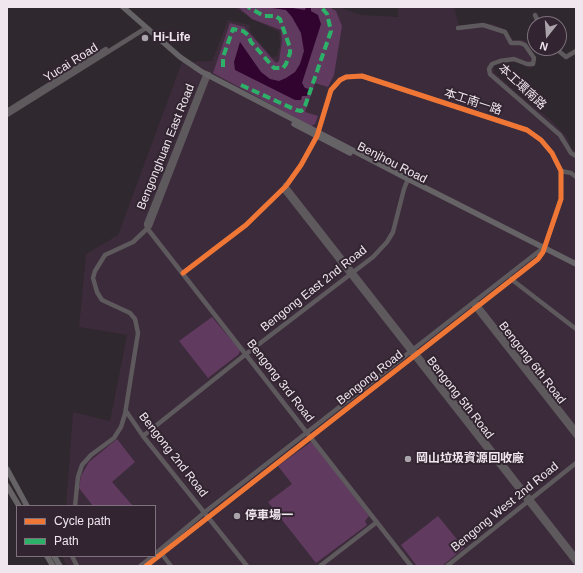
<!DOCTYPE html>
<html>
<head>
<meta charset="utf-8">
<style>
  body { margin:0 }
  #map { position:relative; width:583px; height:573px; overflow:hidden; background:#2f282e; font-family:Helvetica,sans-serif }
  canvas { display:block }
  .frame { position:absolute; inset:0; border:8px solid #efe6ee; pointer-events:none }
  .legend { position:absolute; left:16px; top:505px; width:140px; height:52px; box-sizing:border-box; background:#322531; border:1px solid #7e727d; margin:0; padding:5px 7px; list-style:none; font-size:12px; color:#efe6ee }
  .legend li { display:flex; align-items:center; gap:8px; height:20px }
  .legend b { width:20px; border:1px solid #7e727d }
  .north { position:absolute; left:527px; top:16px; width:40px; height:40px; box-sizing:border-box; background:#322531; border:1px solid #7e727d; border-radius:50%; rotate:197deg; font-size:11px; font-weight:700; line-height:16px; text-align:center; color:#efe6ee }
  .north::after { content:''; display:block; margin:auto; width:14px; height:18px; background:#aca4ab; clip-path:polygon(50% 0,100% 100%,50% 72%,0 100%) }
</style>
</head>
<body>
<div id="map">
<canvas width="583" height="573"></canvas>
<div class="frame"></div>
<ul class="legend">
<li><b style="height:5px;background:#f07635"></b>Cycle path</li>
<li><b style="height:5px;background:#2db169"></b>Path</li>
</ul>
<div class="north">N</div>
</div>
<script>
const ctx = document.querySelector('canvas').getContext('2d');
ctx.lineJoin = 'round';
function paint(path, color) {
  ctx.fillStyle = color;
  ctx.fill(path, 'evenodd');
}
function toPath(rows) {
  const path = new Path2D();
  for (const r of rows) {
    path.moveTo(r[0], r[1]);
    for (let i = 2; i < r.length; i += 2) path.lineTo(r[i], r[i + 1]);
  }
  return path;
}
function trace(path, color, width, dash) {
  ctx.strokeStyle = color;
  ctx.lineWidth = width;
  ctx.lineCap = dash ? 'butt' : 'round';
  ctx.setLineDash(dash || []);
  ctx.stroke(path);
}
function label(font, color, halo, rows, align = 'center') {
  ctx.font = font + ' Helvetica,"Noto Sans TC",sans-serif';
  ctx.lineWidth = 4;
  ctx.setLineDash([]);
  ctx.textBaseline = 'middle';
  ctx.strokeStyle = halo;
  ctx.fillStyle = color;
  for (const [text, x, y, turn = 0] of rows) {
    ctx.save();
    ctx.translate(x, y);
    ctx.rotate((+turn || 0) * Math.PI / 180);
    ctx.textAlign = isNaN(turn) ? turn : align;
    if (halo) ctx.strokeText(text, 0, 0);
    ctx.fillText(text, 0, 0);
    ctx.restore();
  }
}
const built = toPath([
  [234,7,339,7,361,15,398,17,398,7,454,7,459,26,481,23,492,24,505,29,513,40,525,40,536,58,534,66,530,69,522,63,510,62,494,65,494,72,517,93,551,120,567,137,572,150,576,151,576,566,67,566,62,556,155,556,155,506,66,506,73,412,110,421,127,335,79,327,86,254,118,235,182,62,212,61,228,20,250,25,249,30,272,57,277,56,280,44,279,32,252,19]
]);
const green = toPath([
  [238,7,329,7,336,11,342,26,334,75,328,87,315,83,305,112,318,116,315,124,311,126,213,73,230,23,244,27,276,63,279,61,282,41,281,30,252,19],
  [212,317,240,350,239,354,208,378,179,341],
  [117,439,135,462,112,482,133,506,93,506,79,488,81,476,89,462],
  [311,442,313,443,369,516,365,521,367,525,316,563,268,502,292,484,278,466],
  [438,516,464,548,442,566,417,566,401,545]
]);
const water = toPath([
  [266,7,286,7,305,10,306,7,311,7,311,11,318,15,321,24,302,83,305,88,309,89,307,96,302,96,301,100,295,100,235,70,234,62,240,42,261,72,270,79,279,81,286,78,295,72,300,64,304,51,301,33,292,17,286,10]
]);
const minor = toPath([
  [535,15,539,24],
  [458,28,483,25,505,32,511,43,520,43,525,45,534,58,533,64,527,64,514,59,500,61,492,64,489,69,490,74,560,135,571,153,576,156],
  [555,48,566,57,576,51],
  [7,111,106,49],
  [7,115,146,28],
  [561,171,571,173,576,177],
  [285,185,576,557],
  [283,189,576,563],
  [147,228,411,566],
  [147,228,146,224,206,73],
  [511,279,576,329],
  [477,304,576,430],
  [474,306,576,436],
  [126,411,143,436,247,566],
  [143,436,246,354,373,257,387,242,393,232,404,189,408,179],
  [75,506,78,477,82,465,91,455,114,438,121,427,125,414,138,333,135,319,130,313,102,300,97,292,93,278,95,271,105,255,133,242,150,226,209,74],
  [161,553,171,566],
  [155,554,205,512,543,248],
  [72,556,77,566],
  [140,566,153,556],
  [146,566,538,259,543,252,561,199,561,171,552,153,541,140,527,130,362,76,346,77,340,80,331,90,317,136,301,165,286,186,246,225,183,273],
  [320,566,377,522],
  [447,566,576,463]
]);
const major = toPath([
  [123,7,180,57,202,72,408,179,576,264],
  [294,124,350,153],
  [7,469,27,506],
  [7,486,19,506],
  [47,556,53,566],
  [54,556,60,566]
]);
const quiet = toPath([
  [223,67,223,57,233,29,243,31,248,35,251,42,274,68,283,68,286,64,290,53,290,48,280,19,275,16,264,16,248,7],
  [241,85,296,110,301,111,304,109,331,31,327,14,321,7]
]);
const cycleway = toPath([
  [146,566,538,259,543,252,561,199,561,171,552,153,541,140,527,130,362,76,346,77,340,80,331,90,317,136,301,165,286,186,246,225,183,273]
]);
const markers = [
  [145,38,4,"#aca4ab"],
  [408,459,4,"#aca4ab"],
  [237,516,4,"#aca4ab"]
];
const poiNames = [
  ["Hi-Life",153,38],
  ["岡山垃圾資源回收廠",416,459],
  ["停車場一",245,516]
];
const streetNames = [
  ["Yucai Road",71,63,-32],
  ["本工環南路",522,87,43],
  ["本工南一路",473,102,18],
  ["Bengonghuan East Road",166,147,-68],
  ["Benjhou Road",392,163,27],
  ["Bengong East 2nd Road",314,289,-38],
  ["Bengong 6th Road",532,363,52],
  ["Bengong Road",370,378,-38],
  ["Bengong 3rd Road",280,381,52],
  ["Bengong 5th Road",460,398,52],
  ["Bengong 2nd Road",173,455,52],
  ["Bengong West 2nd Road",505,507,-39]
];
paint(built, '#3c2b3a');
paint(green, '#613a5f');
paint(water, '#30042f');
trace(minor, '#5d595d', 4.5);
trace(major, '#666366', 5.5);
trace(quiet, '#2db169', 4, [8, 4]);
trace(cycleway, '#f07635', 5);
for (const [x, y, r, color] of markers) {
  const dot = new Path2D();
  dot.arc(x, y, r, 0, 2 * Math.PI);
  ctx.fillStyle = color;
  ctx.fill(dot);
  trace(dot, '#322531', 1.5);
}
label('bold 12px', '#efe6ee', '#322531', poiNames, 'left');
label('12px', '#efe6ee', '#322531', streetNames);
</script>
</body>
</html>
